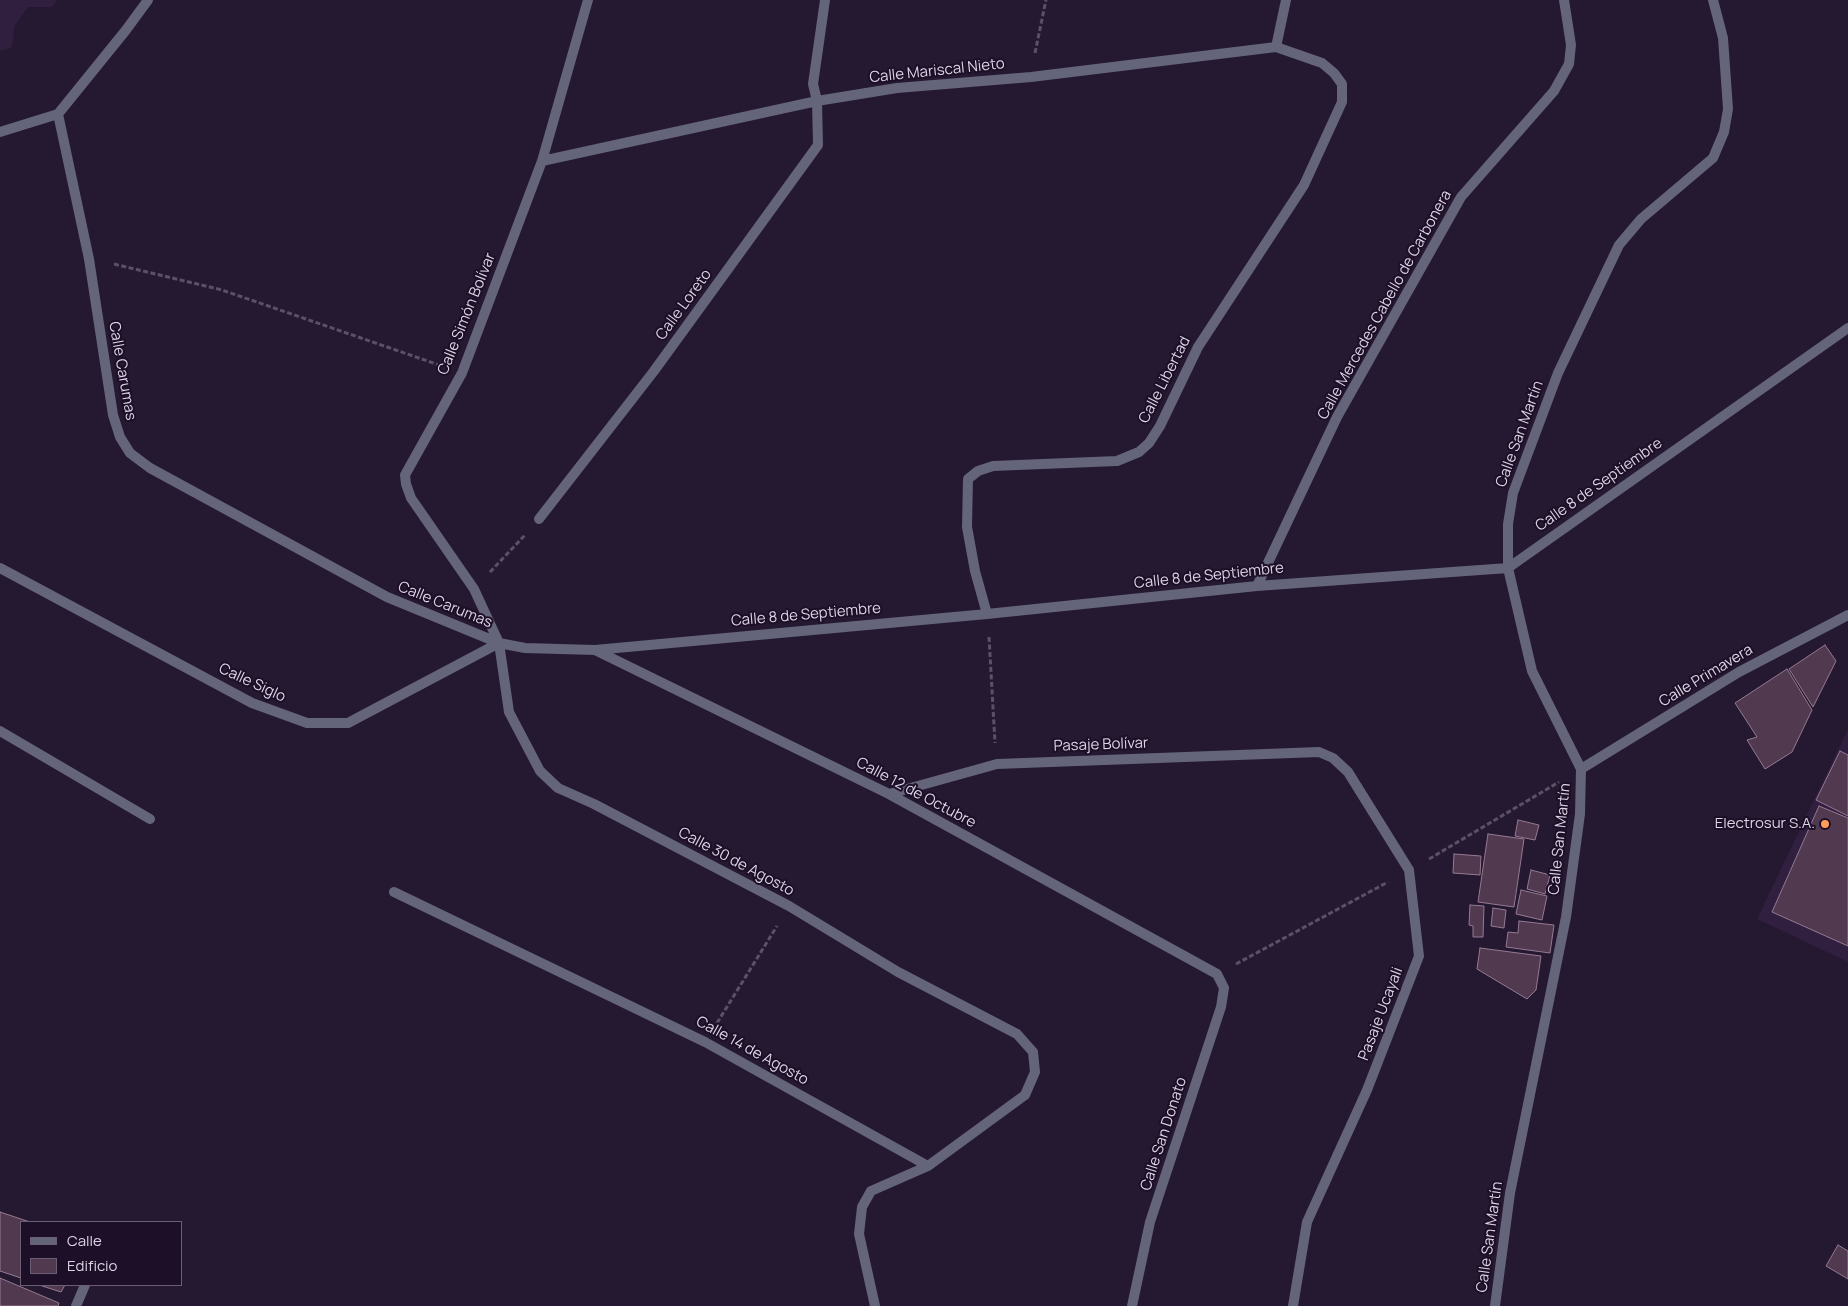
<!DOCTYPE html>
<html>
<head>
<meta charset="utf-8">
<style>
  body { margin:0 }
  #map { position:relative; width:1848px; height:1306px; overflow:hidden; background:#251831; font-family:Manrope,sans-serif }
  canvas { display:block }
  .legend { position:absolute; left:20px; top:1221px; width:162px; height:65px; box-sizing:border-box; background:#1c0f27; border:1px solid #695e73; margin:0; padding:6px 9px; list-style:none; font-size:15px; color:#dcd4e5 }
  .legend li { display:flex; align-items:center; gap:10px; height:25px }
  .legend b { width:25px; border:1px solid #695e73 }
</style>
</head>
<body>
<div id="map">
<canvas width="1848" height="1306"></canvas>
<ul class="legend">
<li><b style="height:6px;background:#64647a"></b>Calle</li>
<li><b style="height:14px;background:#513950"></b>Edificio</li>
</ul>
</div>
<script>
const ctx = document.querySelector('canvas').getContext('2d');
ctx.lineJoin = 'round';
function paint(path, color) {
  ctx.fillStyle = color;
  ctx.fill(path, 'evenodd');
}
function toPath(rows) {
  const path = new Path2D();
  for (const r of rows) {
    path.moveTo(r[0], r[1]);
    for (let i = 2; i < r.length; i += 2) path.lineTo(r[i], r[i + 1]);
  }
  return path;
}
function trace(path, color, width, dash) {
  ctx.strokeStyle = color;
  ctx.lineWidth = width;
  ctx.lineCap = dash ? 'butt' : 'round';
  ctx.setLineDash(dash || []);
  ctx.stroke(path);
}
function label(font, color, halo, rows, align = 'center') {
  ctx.font = font + ' Manrope,sans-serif';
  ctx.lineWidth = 4;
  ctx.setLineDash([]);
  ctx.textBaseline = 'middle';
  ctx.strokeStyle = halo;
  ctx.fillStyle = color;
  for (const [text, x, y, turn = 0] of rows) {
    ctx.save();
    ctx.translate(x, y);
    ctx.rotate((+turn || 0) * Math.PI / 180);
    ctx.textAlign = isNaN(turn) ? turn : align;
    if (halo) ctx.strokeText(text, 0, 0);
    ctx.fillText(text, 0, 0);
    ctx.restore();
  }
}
const built = toPath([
  [0,0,57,0,52,7,28,7,15,25,12,47,0,51],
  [1848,729,1848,962,1757,919]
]);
const building = toPath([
  [1825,645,1836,661,1813,707,1789,669,1825,645],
  [1787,669,1812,710,1792,752,1765,769,1747,740,1757,737,1735,703,1787,669],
  [1840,751,1848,755,1848,816,1816,800,1840,751],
  [1819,806,1848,818,1848,946,1772,912,1819,806],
  [1518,820,1539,825,1535,840,1515,836,1518,820],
  [1488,834,1524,839,1514,907,1478,902,1488,834],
  [1454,854,1481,856,1480,875,1453,873,1454,854],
  [1531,870,1550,875,1545,894,1527,889,1531,870],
  [1521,890,1547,896,1542,920,1516,914,1521,890],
  [1470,905,1484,906,1483,937,1473,937,1473,926,1469,925,1470,905],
  [1493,908,1506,910,1504,928,1491,926,1493,908],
  [1519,921,1554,925,1550,953,1506,947,1508,932,1518,933,1519,921],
  [1480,948,1541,956,1536,990,1527,999,1477,969,1480,948],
  [0,1212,30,1222,21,1222,21,1278,0,1271,0,1212],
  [1838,1245,1848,1251,1848,1279,1826,1266,1838,1245],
  [0,1278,59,1303,58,1306,0,1306,0,1278],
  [39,1285,65,1285,61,1292,39,1285]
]);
const path = toPath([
  [1035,53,1046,0],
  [114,264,222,290,442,366],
  [490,572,525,535],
  [989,637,995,743],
  [1429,859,1559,782],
  [1236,964,1388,882],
  [717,1023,777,926]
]);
const minor = toPath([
  [588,0,542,161,462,373,405,475,406,484,411,498,474,589,499,643,509,712,540,771,558,788,594,804,789,906,898,972,1017,1034,1033,1052,1035,1072,1025,1095,928,1166,871,1191,862,1207,859,1234,875,1306],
  [1276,47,1286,0],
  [58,114,89,259,113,415,120,437,130,453,150,468,387,597,499,643,525,648,595,650,987,614,1257,586,1508,568,1848,328],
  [58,114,126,30,148,0],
  [0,132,58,114],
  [542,161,817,101,897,88,1031,77,1276,47,1322,63,1334,73,1342,84,1342,102,1304,185,1198,347,1160,426,1149,443,1139,452,1117,461,993,466,978,471,968,479,967,527,975,571,987,614],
  [539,519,654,371,818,145,817,101,813,84,825,0],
  [0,568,252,703,307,723,348,723,499,643],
  [1257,586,1337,417,1461,197,1554,91,1569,64,1571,45,1564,0],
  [595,650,889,794,1217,974,1224,988,1221,1007,1150,1222,1132,1306],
  [0,731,150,819],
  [1581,769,1739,672,1848,615],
  [889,794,997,764,1319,752,1333,758,1348,772,1409,870,1419,956,1367,1090,1307,1222,1293,1306],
  [394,892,705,1042,928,1166],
  [76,1306,85,1285],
  [1495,1306,1510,1193,1566,917,1580,814,1581,769,1532,671,1508,568,1508,524,1513,493,1558,373,1619,245,1641,219,1713,158,1724,132,1728,109,1723,38,1713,0]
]);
const markers = [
  [1825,824,5,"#fe9c58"]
];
const streetNames = [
  ["Calle Mariscal Nieto",937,71,-6],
  ["Calle Loreto",684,305,-54],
  ["Calle Mercedes Cabello de Carbonera",1385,305,-61],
  ["Calle Simón Bolívar",467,314,-68],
  ["Calle Carumas",122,371,80],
  ["Calle Libertad",1165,380,-63],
  ["Calle San Martín",1520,434,-70],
  ["Calle 8 de Septiembre",1599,485,-35],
  ["Calle 8 de Septiembre",1209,576,-6],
  ["Calle Carumas",445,605,22],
  ["Calle 8 de Septiembre",806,615,-5],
  ["Calle Primavera",1706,676,-31],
  ["Calle Siglo",252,683,25],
  ["Pasaje Bolívar",1101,745,-2],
  ["Calle 12 de Octubre",916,793,28],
  ["Calle San Martín",1560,839,-84],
  ["Calle 30 de Agosto",736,862,28],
  ["Pasaje Ucayali",1381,1014,-69],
  ["Calle 14 de Agosto",752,1051,29],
  ["Calle San Donato",1164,1134,-72],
  ["Calle San Martín",1490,1237,-82]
];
const poiNames = [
  ["Electrosur S.A.",1815,824]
];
paint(built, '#301f3e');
paint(building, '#513950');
trace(building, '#957a93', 1);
trace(path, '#5c5067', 3, [5, 2.5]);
trace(minor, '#64647a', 10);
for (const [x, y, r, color] of markers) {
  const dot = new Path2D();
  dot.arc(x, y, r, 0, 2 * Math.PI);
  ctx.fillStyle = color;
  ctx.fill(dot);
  trace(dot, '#1c0f27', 2);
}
label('15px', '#dcd4e5', '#1c0f27', streetNames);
label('15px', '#dcd4e5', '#1c0f27', poiNames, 'right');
</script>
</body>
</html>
